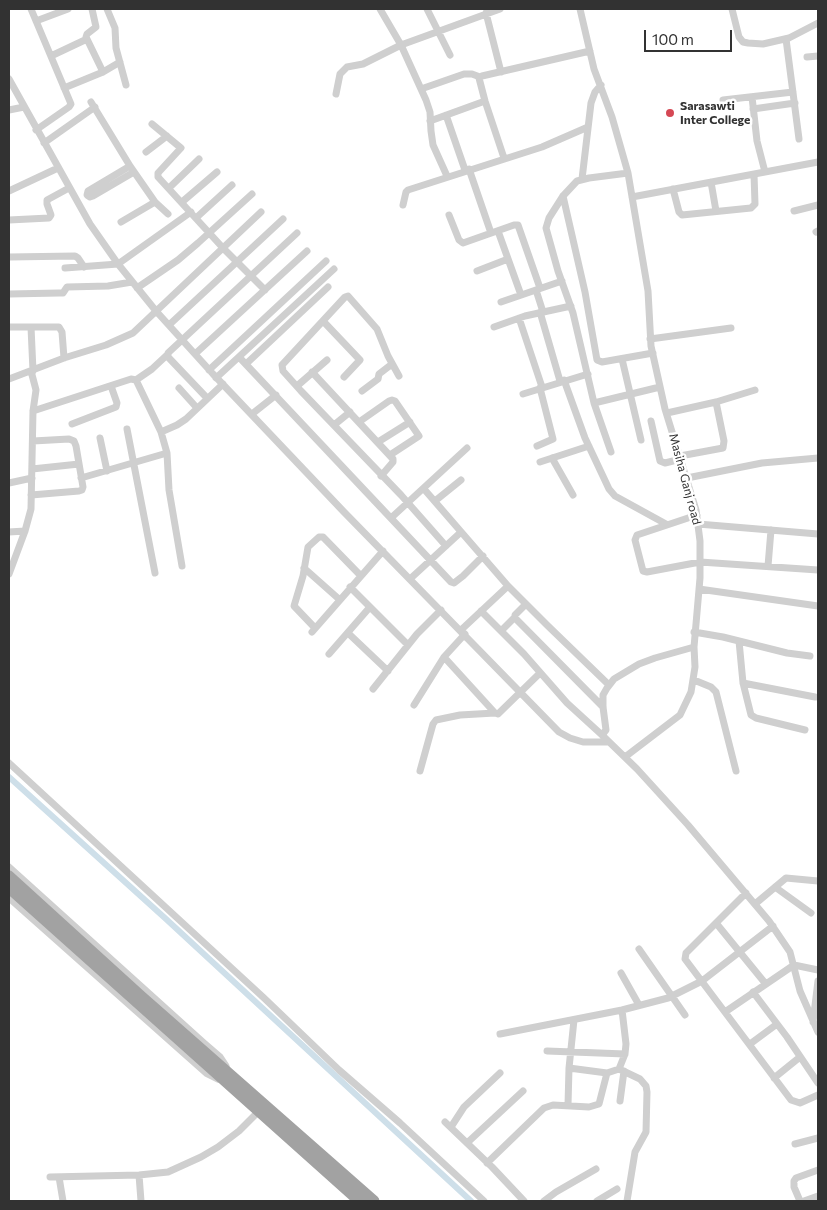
<!DOCTYPE html>
<html>
<head>
<meta charset="utf-8">
<style>
  body { margin:0 }
  #map { position:relative; width:827px; height:1210px; overflow:hidden; background:#fff; font-family:Commissioner,sans-serif }
  canvas { display:block }
  .frame { position:absolute; inset:0; border:10px solid #323232; pointer-events:none }
  .scale { position:absolute; left:644px; top:30px; width:88px; height:22px; box-sizing:border-box; border:2px solid #323232; border-top:0; padding-left:6px; font-size:15px; line-height:18px; white-space:nowrap; color:#323232; -webkit-text-stroke:4px #fff; paint-order:stroke }
</style>
</head>
<body>
<div id="map">
<canvas width="827" height="1210"></canvas>
<div class="frame"></div>
<div class="scale">100 m</div>
</div>
<script>
const ctx = document.querySelector('canvas').getContext('2d');
ctx.lineJoin = 'round';
function toPath(rows) {
  const path = new Path2D();
  for (const r of rows) {
    path.moveTo(r[0], r[1]);
    for (let i = 2; i < r.length; i += 2) path.lineTo(r[i], r[i + 1]);
  }
  return path;
}
function trace(path, color, width, dash) {
  ctx.strokeStyle = color;
  ctx.lineWidth = width;
  ctx.lineCap = dash ? 'butt' : 'round';
  ctx.setLineDash(dash || []);
  ctx.stroke(path);
}
function label(font, color, halo, rows, align = 'center') {
  ctx.font = font + ' Commissioner,sans-serif';
  ctx.lineWidth = 5;
  ctx.setLineDash([]);
  ctx.textBaseline = 'middle';
  ctx.strokeStyle = halo;
  ctx.fillStyle = color;
  for (const [text, x, y, turn = 0] of rows) {
    ctx.save();
    ctx.translate(x, y);
    ctx.rotate((+turn || 0) * Math.PI / 180);
    ctx.textAlign = isNaN(turn) ? turn : align;
    if (halo) ctx.strokeText(text, 0, 0);
    ctx.fillText(text, 0, 0);
    ctx.restore();
  }
}
const canal = toPath([
  [9,777,166,919,471,1201]
]);
const minor = toPath([
  [31,9,71,104,69,107,36,130],
  [92,9,96,27,87,34,86,37,103,72],
  [107,9,115,28,116,48,126,85],
  [380,9,401,45,426,100,430,112,431,131,433,145,447,176],
  [427,9,450,55],
  [580,9,594,69,612,117,628,173,648,291,651,346,665,409,696,510,700,541,700,578,694,647,695,667,691,692,680,715,625,757],
  [732,9,739,37,743,42,748,43,763,44,789,38,818,23],
  [486,13,501,72],
  [36,21,68,9],
  [786,39,799,139],
  [51,56,87,39],
  [807,57,818,56],
  [9,79,90,224,118,264,156,311,213,374,344,512,559,732,570,738,583,742,608,742],
  [64,88,103,72,120,62],
  [421,89,464,74,472,74,480,77],
  [336,94,340,74,347,67,363,64,401,45,500,9],
  [752,97,757,141,765,172],
  [723,100,793,92],
  [91,102,130,166,155,202,168,214],
  [753,109,795,103],
  [9,110,24,107],
  [446,115,465,170],
  [430,121,485,101],
  [152,124,181,148,158,173,158,177,223,248,265,290],
  [44,143,95,107],
  [146,152,167,136],
  [504,158,485,101,479,78,482,76,590,51],
  [130,166,88,191,87,195,90,197,93,196,134,172],
  [469,169,491,233],
  [582,179,591,103,595,92,601,85],
  [711,182,716,211],
  [169,188,199,159],
  [673,189,679,212,682,215,751,208,755,204,754,174],
  [9,191,58,168],
  [563,196,585,292,597,360,602,362,653,353],
  [632,197,818,162],
  [182,202,217,172],
  [403,205,406,192,408,190,542,147,588,127],
  [794,211,818,205],
  [449,215,459,240,463,243,514,225,518,225,540,288],
  [196,218,232,185],
  [9,220,49,218,51,215,47,204,47,200,69,188],
  [121,222,155,202],
  [498,231,521,295],
  [816,232,818,231],
  [9,257,75,256,78,258,84,267],
  [65,268,118,264,191,212],
  [477,271,508,259],
  [137,288,178,260,198,243,252,194],
  [536,290,543,312],
  [9,294,59,293,63,293,67,287,108,286,132,282],
  [501,302,562,281],
  [540,312,560,381],
  [519,318,542,387],
  [323,321,360,360,344,377],
  [169,325,283,219],
  [9,327,59,327,62,332,64,358],
  [31,327,33,371],
  [494,327,525,316,571,306],
  [650,339,731,328],
  [195,354,307,251],
  [239,357,451,582,454,583,463,576,483,556],
  [622,359,641,440],
  [246,364,328,287],
  [209,370,326,261],
  [312,372,393,459,393,462,381,476],
  [399,376,388,356,377,329,348,296,345,297,282,365,283,371,301,391,401,495,446,546],
  [216,378,334,269],
  [9,379,64,358,106,345,133,333,261,212],
  [136,380,152,369,167,355],
  [564,380,585,438,609,489,615,496,666,524],
  [297,386,327,360],
  [179,388,197,408],
  [362,391,378,379,379,374,392,364],
  [523,394,588,374],
  [207,398,168,357,168,353,297,233],
  [594,403,660,387],
  [33,411,131,379,136,380,161,432,167,453,169,490,182,566],
  [667,413,716,402,755,390],
  [252,414,276,395],
  [651,421,660,461,665,463,681,459],
  [359,422,389,401,392,400,395,401,419,436,390,455],
  [72,424,116,407,117,403,111,386],
  [334,425,350,412],
  [127,429,155,573],
  [161,432,177,425,186,419,223,384],
  [100,438,107,471],
  [378,442,410,422],
  [537,446,553,439,540,388],
  [611,452,594,403,573,313,558,271,546,228,549,218,563,196,577,181,589,178,628,173],
  [680,456,723,448,724,441,716,402],
  [552,458,573,495],
  [540,462,589,446],
  [32,469,79,464],
  [81,478,167,453],
  [687,478,762,463,818,458],
  [9,483,32,478],
  [424,489,508,586,547,625,609,685],
  [31,495,79,491,82,490,83,487,76,446,74,441,69,439,33,441],
  [435,501,461,480],
  [697,515,637,535,635,540,643,571,647,572,700,562,818,570],
  [391,518,467,448],
  [698,524,818,534],
  [9,532,25,531],
  [768,566,771,530],
  [304,568,340,600],
  [9,574,25,531,31,509,33,411,36,390,31,371],
  [410,579,461,532],
  [350,587,408,645],
  [699,589,818,606],
  [526,604,515,615,515,618,603,707],
  [481,611,524,654,567,703,602,735],
  [315,628,294,606,303,576,308,547,319,537,323,537,361,576],
  [461,630,508,586],
  [501,631,515,617],
  [312,632,383,551],
  [694,632,723,637,787,653,810,656],
  [348,633,388,671],
  [739,641,743,683,751,715,756,718,805,730],
  [694,647,655,658,639,664,614,679,607,688,603,695,603,707,606,730,602,735,637,769,688,825,769,921,790,952,800,991,818,1032],
  [329,654,370,607],
  [444,657,495,713,498,714,540,673],
  [694,680,711,687,716,692,736,771],
  [743,683,815,697],
  [373,689,417,634,441,610],
  [414,705,444,657,465,634],
  [9,763,264,998,339,1070,400,1123,484,1201],
  [420,771,433,724,436,720,460,715,495,713],
  [9,867,204,1043,220,1057,226,1066],
  [775,887,811,913],
  [746,893,686,953,685,959,791,1100,800,1103,818,1095],
  [9,898,206,1073,218,1079],
  [755,904,786,878,818,881],
  [716,923,765,983],
  [639,949,685,1015],
  [621,973,639,1005],
  [753,992,787,1037,818,1083],
  [725,1012,794,965,818,970],
  [813,1022,818,981],
  [500,1034,622,1010,668,998,702,981,773,926],
  [750,1044,777,1024],
  [547,1051,625,1054],
  [569,1068,607,1073],
  [619,1069,640,1079,646,1086,647,1092,646,1132,635,1152,627,1201],
  [774,1078,800,1057],
  [620,1101,624,1071],
  [568,1105,569,1068,574,1020],
  [445,1122,492,1167,524,1201],
  [451,1127,464,1107,500,1073],
  [467,1143,523,1091],
  [795,1144,818,1138],
  [487,1163,544,1108,553,1105,589,1107,599,1104,607,1073,619,1069,625,1054,626,1044,622,1010],
  [139,1175,141,1201],
  [50,1177,139,1175,168,1172,201,1157,218,1147,239,1131,258,1112],
  [59,1177,63,1201],
  [544,1201,556,1192,596,1169],
  [597,1201,617,1189],
  [800,1201,794,1187,794,1181,796,1178,818,1170],
  [804,1201,818,1196]
]);
const trunk = toPath([
  [9,876,141,996,374,1201],
  [9,888,359,1201]
]);
const markers = [
  [670,113,5,"#d54854"]
];
const poiNames = [
  ["Sarasawti",680,106],
  ["Inter College",680,120]
];
const streetNames = [
  ["Masiha Ganj road",685,479,75]
];
trace(canal, '#cedfe9', 6);
trace(minor, '#cfcfcf', 7);
trace(trunk, '#a2a2a2', 11);
for (const [x, y, r, color] of markers) {
  const dot = new Path2D();
  dot.arc(x, y, r, 0, 2 * Math.PI);
  ctx.fillStyle = color;
  ctx.fill(dot);
  trace(dot, '#fff', 2);
}
label('bold 12px', '#323232', '#fff', poiNames, 'left');
label('12px', '#323232', '#fff', streetNames);
</script>
</body>
</html>
